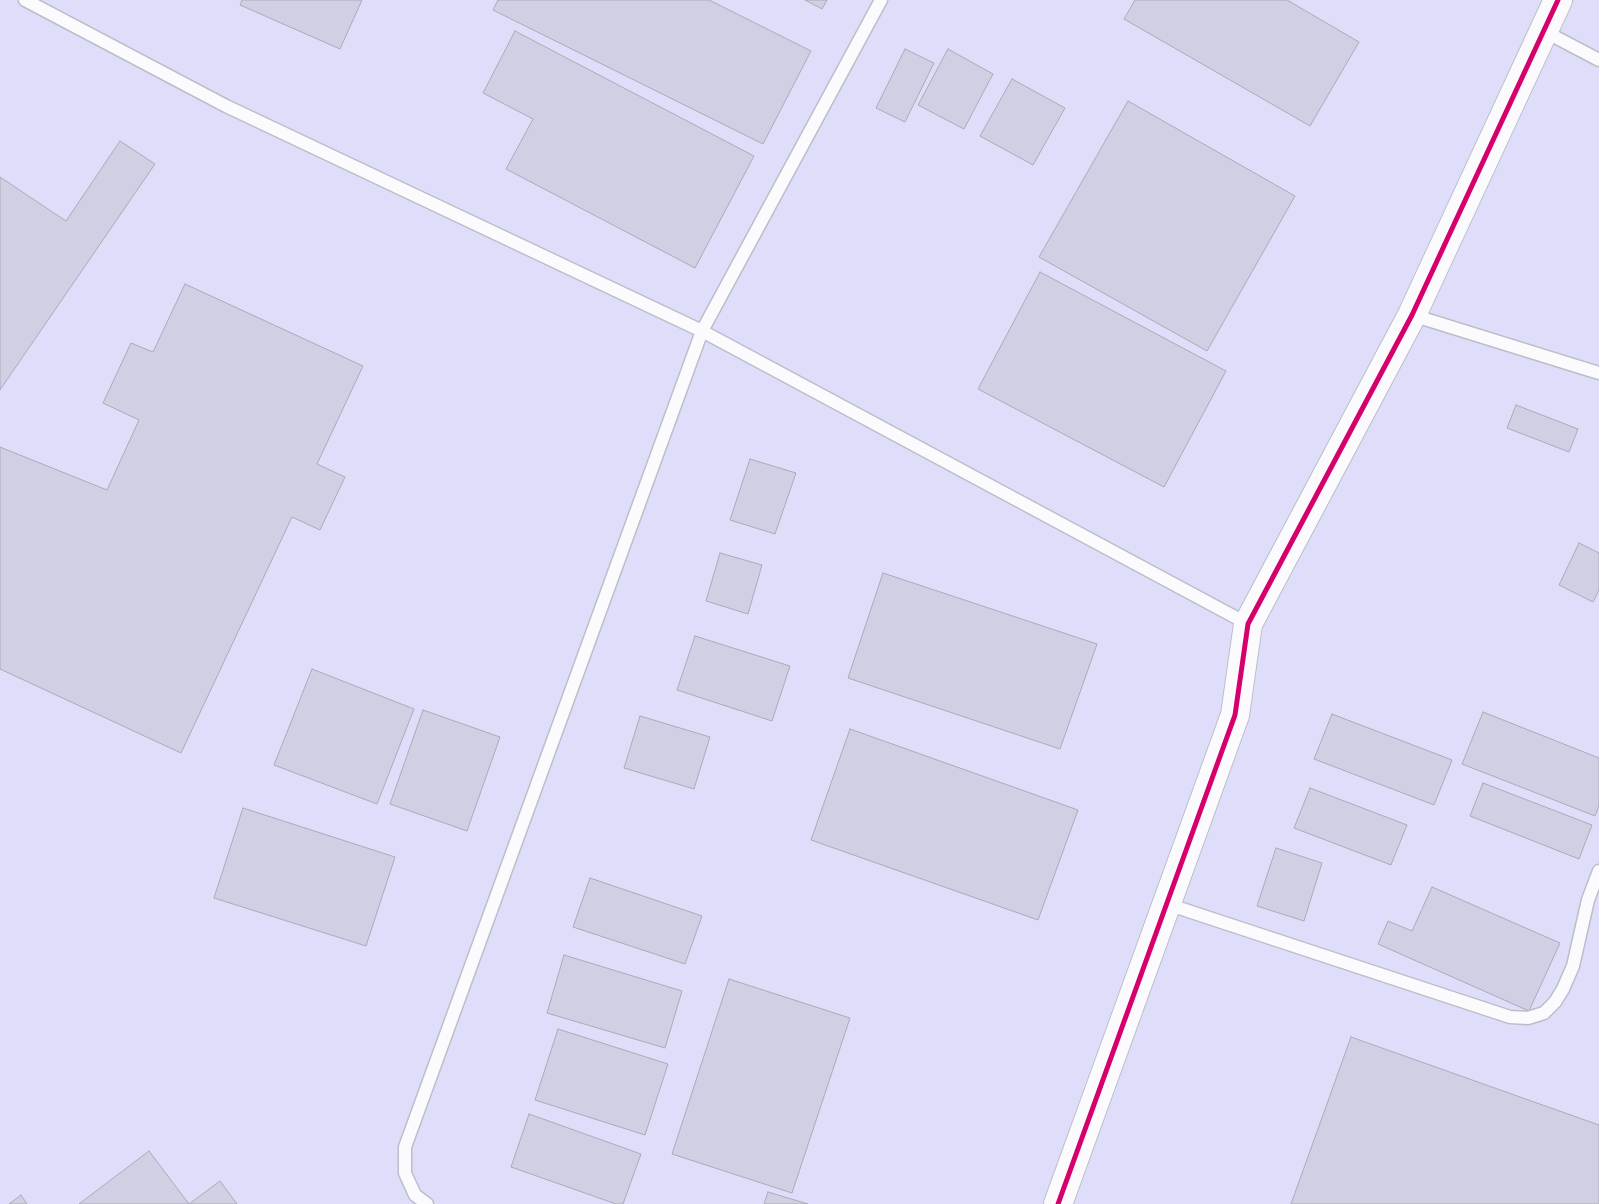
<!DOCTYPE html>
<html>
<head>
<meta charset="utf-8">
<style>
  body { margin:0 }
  canvas { display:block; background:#e7e7f5 }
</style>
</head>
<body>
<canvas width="1599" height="1204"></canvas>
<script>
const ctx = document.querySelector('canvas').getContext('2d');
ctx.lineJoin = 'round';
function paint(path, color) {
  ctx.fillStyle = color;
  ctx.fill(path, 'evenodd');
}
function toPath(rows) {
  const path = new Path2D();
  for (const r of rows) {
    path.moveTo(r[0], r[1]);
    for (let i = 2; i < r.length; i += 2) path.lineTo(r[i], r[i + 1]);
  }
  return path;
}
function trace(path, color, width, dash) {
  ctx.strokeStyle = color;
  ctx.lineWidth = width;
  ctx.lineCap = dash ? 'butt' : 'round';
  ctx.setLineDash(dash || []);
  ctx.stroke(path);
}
const built = toPath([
  [0,0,1599,0,1599,1204,0,1204]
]);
const building = toPath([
  [242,0,362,0,340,49,240,5,242,0],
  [498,0,709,0,811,51,763,144,493,10,498,0],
  [805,0,827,0,822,9,805,0],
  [1135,0,1287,0,1359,42,1310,126,1124,19,1135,0],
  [515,31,754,156,695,268,506,169,533,119,483,93,515,31],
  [905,49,934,63,905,122,876,108,905,49],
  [948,49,993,74,964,129,918,105,948,49],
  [1012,79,1065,108,1033,165,980,136,1012,79],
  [1128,101,1295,196,1207,351,1039,257,1128,101],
  [120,141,155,164,0,390,0,177,66,221,120,141],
  [1040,272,1226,371,1164,487,978,389,1040,272],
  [185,284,363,366,317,464,345,477,320,530,292,517,181,753,0,669,0,447,107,490,139,420,103,403,131,343,153,352,185,284],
  [1516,405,1578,429,1569,452,1507,428,1516,405],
  [750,459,796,473,775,534,730,520,750,459],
  [1579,543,1599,553,1599,590,1593,602,1559,585,1579,543],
  [720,553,762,565,748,614,706,601,720,553],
  [883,573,1097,644,1060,749,848,678,883,573],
  [695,636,790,666,772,721,677,690,695,636],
  [312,669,414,709,377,804,274,765,312,669],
  [423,710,500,737,467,831,390,804,423,710],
  [1483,712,1599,758,1599,806,1595,816,1462,764,1483,712],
  [1332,714,1452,760,1434,805,1314,759,1332,714],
  [640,716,710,737,694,789,624,768,640,716],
  [850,729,1078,810,1038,920,811,840,850,729],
  [1483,783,1592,825,1579,859,1470,816,1483,783],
  [1310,788,1407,825,1391,865,1294,828,1310,788],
  [243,808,395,857,366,946,214,898,243,808],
  [1276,848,1322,863,1304,921,1257,906,1276,848],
  [590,878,702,916,685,964,573,927,590,878],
  [1432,887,1560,943,1529,1011,1378,944,1388,921,1412,931,1432,887],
  [564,955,682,991,665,1048,547,1013,564,955],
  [729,979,850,1018,792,1193,672,1154,729,979],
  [558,1029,668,1064,645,1135,535,1100,558,1029],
  [1351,1037,1599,1125,1599,1204,1291,1204,1351,1037],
  [529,1114,641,1154,623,1204,616,1204,511,1167,529,1114],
  [149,1151,189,1204,220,1181,237,1204,79,1204,149,1151],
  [768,1192,808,1204,764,1204,768,1192],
  [21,1195,27,1204,9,1204,21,1195]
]);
const service = toPath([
  [25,0,226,106,702,331,1248,624],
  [1544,31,1599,60],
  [1412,315,1599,373],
  [1167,904,1510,1017,1528,1018,1544,1013,1555,1002,1563,989,1573,966,1588,900,1599,871],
  [427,1204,415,1195,405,1173,405,1147,702,331,881,0]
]);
const tertiary = toPath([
  [1058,1204,1235,715,1248,624,1412,315,1558,0]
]);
const cycleway = toPath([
  [1058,1204,1235,715,1248,624,1412,315,1558,0]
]);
paint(built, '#dfdefa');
paint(building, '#d0cfe3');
trace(building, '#ababb7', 1);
trace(service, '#bdbdc8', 15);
trace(tertiary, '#bdbdc8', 30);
trace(service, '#fbfbfe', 12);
trace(tertiary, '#fbfbfe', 28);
trace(cycleway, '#d6006c', 5);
</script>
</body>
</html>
